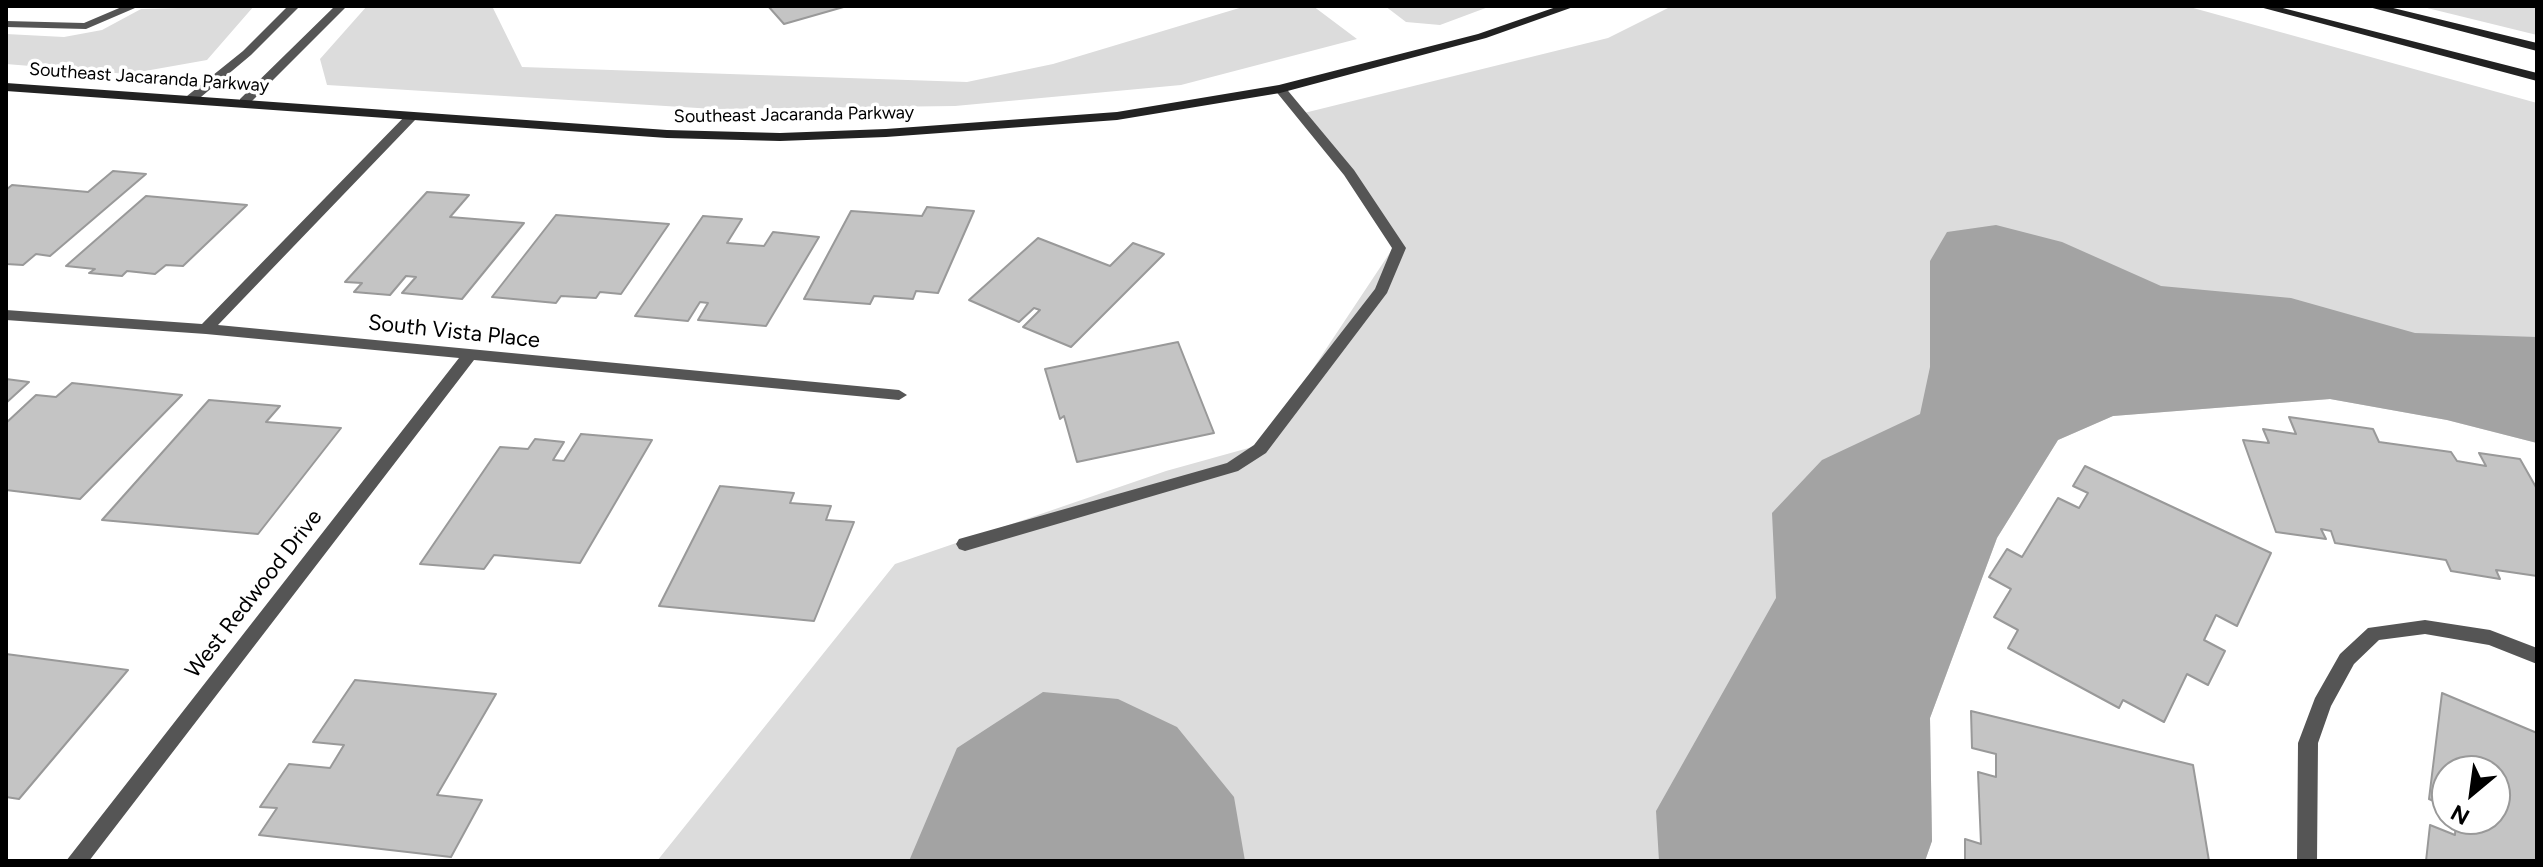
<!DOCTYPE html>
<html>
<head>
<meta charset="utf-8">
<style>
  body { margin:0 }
  #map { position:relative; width:2543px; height:867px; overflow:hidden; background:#fff; font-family:Figtree,sans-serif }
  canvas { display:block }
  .frame { position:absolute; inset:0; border:8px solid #000; pointer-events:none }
  .north { position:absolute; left:2431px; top:755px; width:80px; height:80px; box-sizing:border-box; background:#fff; border:2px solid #999; border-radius:50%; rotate:209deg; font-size:22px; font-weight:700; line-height:32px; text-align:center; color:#000 }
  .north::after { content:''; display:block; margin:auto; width:28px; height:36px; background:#000; clip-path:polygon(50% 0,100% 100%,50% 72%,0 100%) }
</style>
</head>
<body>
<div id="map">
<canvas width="2543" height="867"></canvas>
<div class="frame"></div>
<div class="north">N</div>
</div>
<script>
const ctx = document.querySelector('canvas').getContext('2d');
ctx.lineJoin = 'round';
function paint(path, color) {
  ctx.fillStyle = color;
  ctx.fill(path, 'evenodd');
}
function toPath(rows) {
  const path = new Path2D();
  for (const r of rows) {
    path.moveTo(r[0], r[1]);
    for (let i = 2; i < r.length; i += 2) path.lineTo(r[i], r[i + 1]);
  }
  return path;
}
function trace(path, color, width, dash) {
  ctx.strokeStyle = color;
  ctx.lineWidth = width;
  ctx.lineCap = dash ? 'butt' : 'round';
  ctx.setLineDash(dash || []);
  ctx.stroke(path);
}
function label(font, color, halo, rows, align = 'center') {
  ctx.font = font + ' Figtree,sans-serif';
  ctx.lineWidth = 7;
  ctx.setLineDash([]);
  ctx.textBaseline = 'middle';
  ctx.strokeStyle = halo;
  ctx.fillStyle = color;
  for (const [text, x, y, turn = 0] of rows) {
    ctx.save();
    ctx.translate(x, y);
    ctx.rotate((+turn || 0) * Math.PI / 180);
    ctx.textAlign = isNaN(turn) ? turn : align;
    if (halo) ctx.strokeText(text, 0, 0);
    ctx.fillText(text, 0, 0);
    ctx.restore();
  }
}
const green = toPath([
  [254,6,207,60,128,74,6,64,6,34,64,37,102,30,141,9],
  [367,6,492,6,522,67,967,82,1053,64,1246,6,1313,6,1357,39,1181,85,955,106,714,109,327,85,320,59],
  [1385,6,1491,6,1440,25,1406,22],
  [1672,6,2186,6,2537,103,2537,443,2447,420,2330,399,2113,416,2058,440,1997,538,1930,718,1932,841,1925,861,657,861,895,564,1166,471,1263,444,1393,248,1304,113,1608,38],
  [2419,6,2537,7,2537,35]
]);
const water = toPath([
  [1996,225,2062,242,2161,286,2291,298,2415,333,2537,337,2537,443,2447,420,2330,399,2113,416,2058,440,1997,538,1930,718,1932,841,1925,861,1659,861,1656,811,1776,598,1772,513,1822,460,1920,414,1930,367,1930,261,1947,232],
  [1043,692,1118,699,1177,727,1234,797,1245,861,909,861,957,748]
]);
const building = toPath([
  [768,6,847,6,784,24,768,6],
  [113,171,146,174,50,256,36,254,23,265,6,264,6,190,12,185,88,192,113,171],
  [427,192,469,195,450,217,524,223,462,299,402,293,416,277,406,276,390,295,354,292,362,283,345,282,427,192],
  [146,196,247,205,183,266,166,265,155,274,127,271,122,276,89,273,95,269,66,266,146,196],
  [927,207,974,211,938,293,916,291,913,299,874,296,870,304,804,299,851,211,922,216,927,207],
  [556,215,669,224,621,294,600,292,596,298,561,296,556,303,492,297,556,215],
  [703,216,742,219,727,243,764,246,773,232,819,237,766,326,698,320,708,303,700,302,688,321,635,316,703,216],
  [1038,238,1110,266,1133,243,1164,254,1071,347,1023,327,1040,310,1034,308,1019,322,969,300,1038,238],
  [1178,342,1214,433,1077,462,1064,416,1060,419,1045,369,1178,342],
  [6,379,29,382,6,403,6,379],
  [72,383,182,395,80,499,6,490,6,423,36,395,56,397,72,383],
  [209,400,280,406,266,422,341,428,258,534,102,520,209,400],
  [2289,417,2373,429,2379,442,2451,452,2457,461,2486,466,2479,453,2520,459,2537,489,2537,576,2496,570,2500,579,2451,571,2446,560,2335,543,2331,531,2321,529,2326,539,2276,532,2243,440,2269,443,2263,429,2296,434,2289,417],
  [581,434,652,440,580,563,494,555,484,569,420,564,500,447,528,449,535,439,564,442,553,460,564,461,581,434],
  [2085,466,2271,553,2237,626,2216,615,2204,640,2225,651,2208,685,2187,674,2164,722,2123,700,2119,708,2008,648,2018,630,1994,617,2011,589,1989,577,2007,549,2022,557,2058,498,2079,508,2088,493,2073,486,2085,466],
  [720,486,794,493,790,503,831,506,826,520,854,522,814,621,659,606,720,486],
  [6,654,128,670,19,799,6,797,6,654],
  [355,680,496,694,437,795,482,800,451,857,259,835,277,808,260,807,289,764,330,768,344,745,313,742,355,680],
  [2442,693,2537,733,2537,861,2426,861,2430,825,2455,835,2456,819,2495,819,2495,771,2447,771,2447,807,2429,799,2442,693],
  [1971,711,2193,765,2209,861,1965,861,1965,839,1981,844,1978,772,1996,777,1996,754,1972,748,1971,711]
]);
const lane = toPath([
  [124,6,135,8,86,29,6,27,6,21,84,23,124,6],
  [1280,85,1284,86,1354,170,1406,248,1387,293,1266,453,1238,471,965,551,959,549,956,544,959,539,1227,463,1254,445,1375,289,1392,248,1344,175,1274,89,1280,85]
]);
const street = toPath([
  [288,6,300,6,251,55,195,102,187,102,187,96,243,51,288,6],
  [335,6,347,6,248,105,240,105,240,99,335,6],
  [412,112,418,116,416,119,218,325,899,390,907,395,899,400,474,360,89,861,66,861,459,358,206,334,6,320,6,310,202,324,408,113,412,112],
  [2425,620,2490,630,2537,648,2537,664,2489,645,2425,634,2379,640,2354,664,2331,706,2318,743,2317,861,2297,861,2298,743,2315,698,2340,654,2368,628,2425,620]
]);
const secondary = toPath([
  [1559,6,1576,6,1486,38,1280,93,1117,120,886,137,780,141,667,138,6,91,6,83,667,130,780,133,886,129,1117,112,1279,85,1478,34,1559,6],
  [2256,6,2275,6,2537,73,2537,81,2256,6],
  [2365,6,2385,6,2537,43,2537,51,2365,6]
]);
const farStreetnames = [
  ["Southeast Jacaranda Parkway",149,78,4],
  ["Southeast Jacaranda Parkway",794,115,-1]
];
const streetNames = [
  ["South Vista Place",454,332,6],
  ["West Redwood Drive",254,594,-52]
];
paint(green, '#dcdcdc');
paint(water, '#a3a3a3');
paint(building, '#c4c4c4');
trace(building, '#999', 2);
paint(lane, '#555');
paint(street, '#555');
paint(secondary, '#222');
label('18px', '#000', '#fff', farStreetnames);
label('22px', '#000', '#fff', streetNames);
</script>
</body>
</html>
